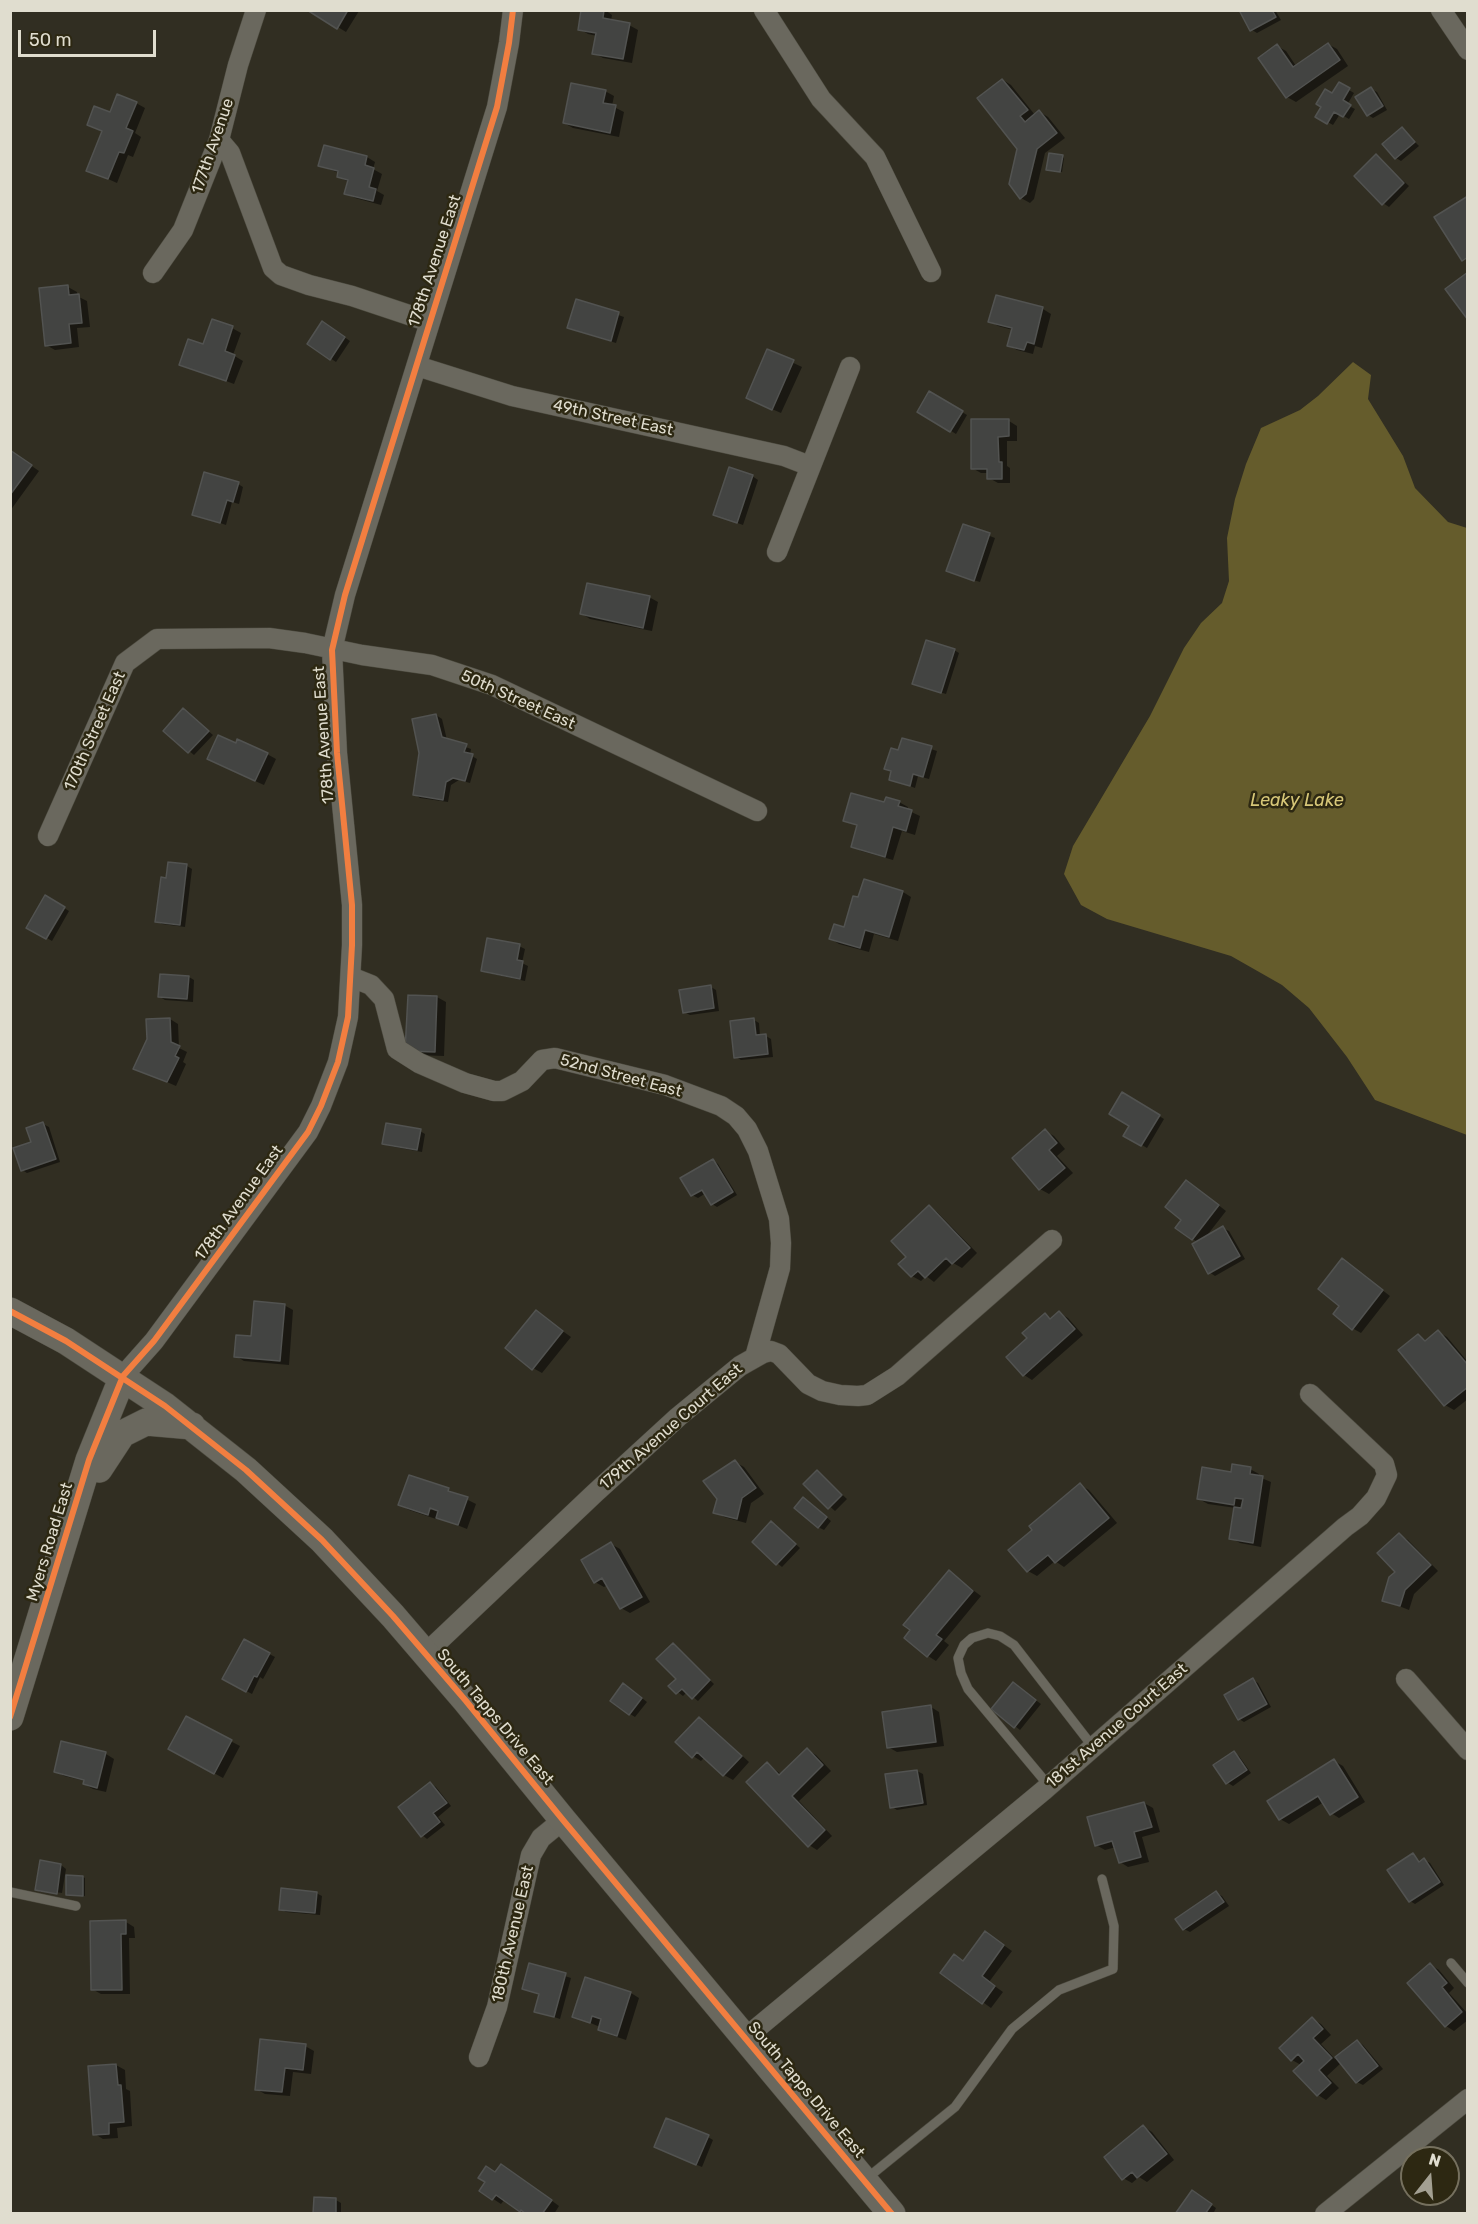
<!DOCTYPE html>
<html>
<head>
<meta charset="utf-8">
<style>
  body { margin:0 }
  #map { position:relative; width:1478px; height:2224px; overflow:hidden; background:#312e22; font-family:Rubik,sans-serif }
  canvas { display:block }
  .frame { position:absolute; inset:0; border:12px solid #e0ddcf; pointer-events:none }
  .north { position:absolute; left:1400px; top:2146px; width:60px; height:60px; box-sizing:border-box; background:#2d2812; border:2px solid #75705e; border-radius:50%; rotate:17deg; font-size:16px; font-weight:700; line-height:24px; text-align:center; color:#e0ddcf }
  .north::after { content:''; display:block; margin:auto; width:21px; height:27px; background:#a3a092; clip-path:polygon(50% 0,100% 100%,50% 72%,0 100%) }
  .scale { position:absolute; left:18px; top:30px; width:138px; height:27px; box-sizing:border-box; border:3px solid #e0ddcf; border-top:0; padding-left:8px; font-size:18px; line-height:21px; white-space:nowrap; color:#e0ddcf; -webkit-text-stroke:4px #2d2812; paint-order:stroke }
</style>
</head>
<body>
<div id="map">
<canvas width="1478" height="2224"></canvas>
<div class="frame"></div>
<div class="north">N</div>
<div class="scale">50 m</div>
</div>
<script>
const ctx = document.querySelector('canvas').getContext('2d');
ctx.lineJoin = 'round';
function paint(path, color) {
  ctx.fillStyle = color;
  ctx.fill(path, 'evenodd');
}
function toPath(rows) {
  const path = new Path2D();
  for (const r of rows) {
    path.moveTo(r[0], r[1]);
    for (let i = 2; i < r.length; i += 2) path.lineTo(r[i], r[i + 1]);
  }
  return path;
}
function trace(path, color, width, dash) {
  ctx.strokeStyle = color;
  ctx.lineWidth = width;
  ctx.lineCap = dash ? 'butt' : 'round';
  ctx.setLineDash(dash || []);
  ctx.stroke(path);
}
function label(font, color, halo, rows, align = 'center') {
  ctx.font = font + ' Rubik,sans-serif';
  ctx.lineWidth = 5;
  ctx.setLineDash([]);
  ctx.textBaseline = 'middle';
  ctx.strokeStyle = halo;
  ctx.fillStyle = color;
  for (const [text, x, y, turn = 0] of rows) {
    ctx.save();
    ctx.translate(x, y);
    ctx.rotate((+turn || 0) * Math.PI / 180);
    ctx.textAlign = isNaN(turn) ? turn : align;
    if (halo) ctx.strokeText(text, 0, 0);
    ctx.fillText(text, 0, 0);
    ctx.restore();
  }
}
const water = toPath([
  [1353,362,1371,375,1368,399,1403,456,1415,488,1448,522,1467,528,1467,1135,1375,1100,1347,1057,1309,1008,1282,985,1231,956,1107,919,1081,905,1064,874,1073,846,1150,716,1184,648,1201,623,1222,603,1229,581,1227,538,1235,499,1246,464,1261,428,1300,410,1318,396]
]);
const shadow = toPath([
  [310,10,359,11,346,32],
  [583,10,605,10,612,15,611,21,629,25,638,30,632,63,603,58,594,53,597,36,588,34,580,29],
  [1241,10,1275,10,1281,20,1257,33,1252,30],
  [1328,44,1337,49,1348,66,1296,102,1287,97,1260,58,1277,46,1286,51,1296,66],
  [1003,80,1011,85,1035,115,1040,112,1048,117,1065,138,1045,153,1034,199,1030,203,1021,198,1019,149],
  [1339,84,1354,93,1347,105,1355,109,1349,119,1340,114,1333,125,1317,116],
  [1371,89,1377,92,1387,110,1373,118,1368,115],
  [605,91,614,96,612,106,624,112,619,137,573,128,564,123],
  [136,103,145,108,135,133,141,137,133,157,128,155,117,183,88,170,103,132,89,125],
  [1402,129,1419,146,1401,161,1396,158],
  [1062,156,1064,158,1062,172,1050,170],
  [1376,156,1409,186,1389,207,1383,203],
  [367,157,375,162,373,169,382,174,377,191,384,195,381,205,355,198,346,193,349,182,338,177,339,173,320,166],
  [68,287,77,292,77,296,87,301,90,327,77,328,79,347,55,350,46,345],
  [997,296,1043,309,1051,314,1042,348,1035,346,1033,354,1017,350,1008,345,1013,330,998,326,990,321],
  [577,301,624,317,616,343,574,330],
  [328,326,350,341,336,362,330,358],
  [232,328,241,333,233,355,243,361,234,384,181,364],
  [768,351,802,367,781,413,756,402],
  [930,393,967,415,956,434,919,411],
  [1009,421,1017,426,1017,441,1007,441,1007,466,1010,468,1010,483,998,483,989,478,989,473,981,473,972,468],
  [10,451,39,471,10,511],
  [752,476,758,480,743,525,715,515],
  [238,484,243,487,239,504,232,502,226,525,194,514],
  [964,526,995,538,980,582,954,574],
  [649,597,658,602,652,631,590,619,582,614],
  [954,650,959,653,946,694,920,686],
  [183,710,213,735,194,755,165,731],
  [436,715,442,719,447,740,471,749,470,755,477,759,470,783,459,780,451,785,448,802,420,798,414,794,421,753],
  [903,740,937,751,929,779,918,776,915,788,891,779,893,773,886,769,899,751],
  [267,754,276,759,264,785,217,764],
  [899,802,908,807,907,810,920,816,915,835,902,831,893,860,861,851,853,846,858,826,845,820,885,804],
  [187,866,192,869,185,927,162,924,157,921,167,879],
  [903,892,911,897,898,941,874,934,869,952,839,944,831,939],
  [46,897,69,911,52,941,28,927],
  [519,946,525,949,522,963,528,966,525,981,488,973,482,970],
  [189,977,194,980,193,1002,165,1000,160,997],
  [711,987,716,990,719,1011,690,1015,684,1012],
  [437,997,446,1002,444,1056,416,1055],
  [170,1019,178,1024,179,1048,187,1052,183,1062,186,1064,176,1086,135,1068],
  [754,1020,759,1023,760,1036,766,1036,771,1039,773,1057,741,1060,736,1057],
  [1123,1094,1164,1119,1147,1148,1125,1135,1131,1125],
  [43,1124,49,1127,60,1162,27,1173,22,1170,33,1143],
  [420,1131,425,1134,422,1152,389,1146,383,1143],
  [1045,1131,1054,1136,1065,1149,1057,1156,1073,1173,1049,1194,1040,1189,1014,1159],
  [713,1160,718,1164,737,1195,717,1207,712,1204,706,1193,698,1198,692,1195],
  [1195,1187,1226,1211,1205,1238,1223,1228,1229,1231,1245,1259,1215,1276,1209,1272,1198,1242,1192,1239,1183,1219],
  [929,1207,937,1212,977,1253,962,1268,953,1263,934,1282,926,1276,921,1281,912,1276,900,1264,908,1257],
  [1343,1260,1390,1296,1361,1333,1352,1328,1342,1306],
  [284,1305,293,1310,289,1365,244,1361,236,1356],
  [536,1312,571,1337,542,1373,533,1368],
  [1059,1313,1068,1318,1083,1335,1032,1380,1024,1375,1029,1338,1045,1315,1053,1319],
  [1438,1332,1447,1337,1468,1362,1468,1399,1454,1410,1445,1405,1418,1335,1427,1341],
  [735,1462,744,1467,764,1494,751,1503,746,1523,724,1517,715,1512],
  [1250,1469,1259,1474,1259,1477,1271,1482,1261,1547,1240,1543,1231,1538,1236,1508,1208,1504,1199,1499,1232,1473],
  [818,1472,847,1499,835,1511,805,1484],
  [1080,1485,1089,1490,1117,1523,1064,1567,1055,1561,1037,1576,1028,1571,1034,1530],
  [448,1490,476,1504,467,1529,437,1517,436,1519,409,1510,400,1505],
  [809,1502,831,1521,824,1530,818,1527],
  [772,1523,800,1548,782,1567,777,1563],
  [1399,1535,1408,1540,1438,1571,1414,1594,1409,1610,1384,1600,1397,1572],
  [611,1544,620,1549,650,1602,630,1613,621,1608,608,1585,604,1587,595,1582],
  [949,1572,981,1596,944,1641,949,1645,936,1661,928,1656],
  [244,1641,275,1657,263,1679,260,1677,252,1694,224,1679],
  [673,1645,714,1684,698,1701,687,1692,683,1696,670,1686,678,1679],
  [1253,1680,1258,1683,1271,1707,1244,1722,1239,1719],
  [1014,1684,1041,1704,1020,1730,1015,1726],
  [629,1688,647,1702,635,1717,630,1714],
  [931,1707,939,1712,944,1746,897,1752,888,1747],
  [186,1718,240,1746,223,1778,170,1749],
  [700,1719,708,1724,749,1762,733,1780,724,1775,705,1757,701,1761,693,1756],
  [62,1743,106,1754,114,1759,106,1792,93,1789,84,1784,85,1781,64,1776,55,1771],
  [807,1750,816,1755,831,1771,799,1801,832,1836,817,1850,809,1845,767,1764,781,1774],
  [1234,1753,1239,1756,1251,1773,1233,1786,1228,1783],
  [1334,1761,1343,1766,1365,1802,1339,1818,1331,1813,1324,1802,1289,1824,1280,1819,1269,1802],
  [917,1771,923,1774,927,1805,897,1810,892,1807],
  [430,1783,436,1787,451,1806,438,1817,445,1825,427,1839,422,1835],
  [1144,1803,1153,1808,1160,1832,1142,1837,1149,1862,1128,1867,1120,1862,1116,1847,1105,1850,1096,1845],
  [1413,1855,1421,1862,1424,1860,1430,1863,1444,1885,1415,1904,1410,1901],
  [41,1862,61,1865,66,1869,62,1893,41,1890,41,1892,37,1890],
  [83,1877,85,1878,85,1896,68,1894],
  [316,1893,322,1896,320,1915,286,1912,280,1909],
  [1216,1893,1222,1896,1229,1906,1190,1932,1184,1929,1177,1919],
  [126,1922,134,1927,135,1938,129,1938,130,1994,101,1994,92,1989],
  [986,1933,1012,1951,989,1982,1003,1992,991,2008,942,1973,964,1962],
  [531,1965,571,1978,560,2019,536,2011,540,1995,524,1989],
  [1431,1965,1439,1970,1454,1988,1449,1993,1468,2014,1468,2020,1454,2031,1446,2026],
  [586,1979,631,1993,639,1998,626,2040,608,2034,600,2029,600,2027,574,2016],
  [1312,2019,1321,2024,1331,2035,1321,2044,1335,2059,1357,2041,1363,2045,1383,2069,1363,2085,1357,2082,1341,2063,1327,2076,1339,2088,1326,2100,1318,2095,1301,2065,1292,2060],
  [305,2046,314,2051,311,2074,293,2072,290,2096,265,2094,256,2089],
  [116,2065,125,2070,126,2089,130,2091,132,2126,117,2128,118,2138,103,2139,95,2134,90,2067],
  [1144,2127,1152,2132,1174,2160,1147,2182,1139,2177,1132,2183,1123,2178],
  [708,2137,713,2140,702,2167,661,2150],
  [510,2170,559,2206,554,2214,528,2214,505,2199,501,2204,481,2191,496,2174],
  [1197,2195,1216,2208,1213,2214,1176,2214],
  [336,2200,341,2203,341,2214,314,2214]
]);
const building = toPath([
  [307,10,348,10,337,29,307,10],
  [581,10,604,10,603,18,630,23,623,59,592,54,596,33,578,30,581,10],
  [1239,10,1272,10,1276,17,1250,31,1239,10],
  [1328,43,1340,60,1286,98,1258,58,1277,44,1293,67,1328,43],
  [1002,79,1028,110,1020,116,1025,122,1039,110,1057,133,1037,149,1026,194,1020,199,1009,184,1017,149,977,98,1002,79],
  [1339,82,1350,88,1343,100,1351,105,1343,117,1334,112,1327,124,1315,117,1321,107,1316,104,1325,89,1332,93,1339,82],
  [571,83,606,90,603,103,616,105,610,133,563,123,571,83],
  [1371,87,1383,106,1367,116,1355,97,1371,87],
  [117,94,137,102,126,128,133,131,124,153,119,152,108,179,86,171,102,131,87,125,94,106,110,112,117,94],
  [1402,127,1415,142,1395,159,1382,144,1402,127],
  [324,145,367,156,365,165,374,168,369,187,376,189,373,201,344,194,348,180,337,177,338,171,318,166,324,145],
  [1049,153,1063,155,1060,172,1046,170,1049,153],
  [1376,154,1404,183,1382,205,1354,176,1376,154],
  [1468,196,1468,257,1462,261,1434,217,1468,196],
  [1468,272,1468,320,1445,289,1468,272],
  [68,285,69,295,79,294,82,323,69,324,71,343,45,346,39,288,68,285],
  [996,295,1043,307,1034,344,1027,342,1024,350,1007,346,1012,328,988,322,996,295],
  [576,299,619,312,611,341,567,328,576,299],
  [212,319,233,326,225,351,235,355,226,381,179,365,188,339,203,344,212,319],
  [322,321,345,337,330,360,307,344,322,321],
  [767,349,794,360,772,410,746,398,767,349],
  [929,391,963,411,950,432,917,412,929,391],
  [971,419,1009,419,1009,436,998,437,999,462,1002,462,1002,479,987,479,987,469,971,469,971,419],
  [10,450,32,465,10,495,10,450],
  [729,467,753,475,737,523,713,515,729,467],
  [204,472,239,482,233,502,227,500,220,523,192,515,204,472],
  [963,524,990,533,974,581,946,571,963,524],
  [587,583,650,596,643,628,580,614,587,583],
  [926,640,955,649,941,693,912,684,926,640],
  [183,708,209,731,188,753,163,731,183,708],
  [436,714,442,737,467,744,464,752,473,754,465,781,453,778,446,782,443,800,413,795,419,753,412,719,436,714],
  [218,735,236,743,237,739,268,753,255,781,207,759,218,735],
  [902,738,932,746,923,777,913,774,910,786,889,780,891,771,884,769,891,748,898,750,902,738],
  [851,793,884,802,886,797,900,801,898,806,912,810,906,831,893,827,885,857,851,847,857,825,843,821,851,793],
  [168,862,187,864,180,925,155,922,161,877,166,878,168,862],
  [864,879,903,891,889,937,865,930,860,948,829,939,834,924,844,927,853,896,858,897,864,879],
  [45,895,65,907,46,939,26,928,45,895],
  [487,938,520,944,517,960,523,961,520,979,481,971,487,938],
  [160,974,189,976,187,999,158,997,160,974],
  [711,985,714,1008,683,1013,679,990,711,985],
  [408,995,437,996,435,1052,405,1051,408,995],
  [170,1018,171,1042,180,1046,175,1056,179,1058,167,1082,133,1069,147,1039,146,1019,170,1018],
  [754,1018,756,1035,766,1034,768,1054,734,1058,730,1021,754,1018],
  [1122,1092,1160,1115,1141,1146,1123,1136,1129,1126,1109,1114,1122,1092],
  [43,1122,56,1159,21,1171,13,1148,31,1142,26,1128,43,1122],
  [386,1123,421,1129,417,1150,382,1144,386,1123],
  [1045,1129,1057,1143,1049,1150,1065,1168,1039,1190,1012,1158,1045,1129],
  [713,1159,733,1192,711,1205,702,1190,691,1196,680,1178,713,1159],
  [1186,1180,1219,1205,1192,1240,1175,1228,1181,1220,1165,1207,1186,1180],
  [929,1205,970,1248,952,1264,946,1258,925,1278,918,1271,911,1277,898,1264,906,1257,891,1241,929,1205],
  [1223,1226,1240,1256,1208,1274,1192,1244,1223,1226],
  [1342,1258,1383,1290,1352,1330,1333,1314,1339,1306,1318,1289,1342,1258],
  [254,1301,285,1304,280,1361,234,1357,236,1335,251,1336,254,1301],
  [536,1310,563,1331,532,1370,505,1348,536,1310],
  [1059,1311,1075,1329,1023,1376,1006,1357,1027,1338,1022,1333,1045,1313,1050,1319,1059,1311],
  [1438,1330,1468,1365,1468,1387,1444,1406,1398,1350,1418,1334,1425,1341,1438,1330],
  [735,1460,756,1488,742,1498,737,1519,713,1513,717,1499,703,1481,735,1460],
  [1232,1464,1251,1467,1250,1474,1263,1476,1253,1543,1229,1539,1234,1507,1241,1508,1243,1499,1235,1498,1234,1505,1197,1499,1202,1467,1231,1472,1232,1464],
  [817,1470,842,1495,828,1509,803,1484,817,1470],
  [409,1475,449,1488,448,1491,468,1497,458,1525,436,1518,438,1511,430,1508,428,1515,398,1505,409,1475],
  [1080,1483,1109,1518,1055,1563,1048,1555,1027,1572,1008,1550,1032,1530,1029,1526,1080,1483],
  [803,1497,827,1517,818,1528,794,1508,803,1497],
  [771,1521,796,1544,776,1565,752,1542,771,1521],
  [1399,1533,1431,1565,1405,1590,1400,1606,1382,1601,1389,1577,1395,1572,1377,1553,1399,1533],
  [611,1542,642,1597,620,1609,602,1578,594,1583,581,1560,611,1542],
  [949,1570,973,1591,936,1635,942,1639,927,1657,904,1638,910,1630,903,1625,949,1570],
  [244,1639,270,1653,257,1677,254,1676,246,1692,222,1679,244,1639],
  [673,1643,710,1680,692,1699,682,1689,676,1694,668,1686,676,1679,656,1659,673,1643],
  [1253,1678,1267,1704,1238,1720,1224,1695,1253,1678],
  [1013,1682,1036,1700,1014,1728,991,1709,1013,1682],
  [623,1683,642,1698,629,1715,610,1701,623,1683],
  [931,1705,936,1742,887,1748,882,1712,931,1705],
  [186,1716,232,1740,214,1774,168,1749,186,1716],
  [699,1717,742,1756,723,1776,697,1752,692,1758,675,1742,699,1717],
  [61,1741,106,1752,97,1788,83,1784,84,1780,54,1772,61,1741],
  [807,1748,823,1765,792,1796,825,1830,808,1847,746,1782,767,1762,779,1775,807,1748],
  [1234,1751,1247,1770,1226,1784,1213,1765,1234,1751],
  [1334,1759,1358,1797,1330,1815,1318,1796,1279,1820,1267,1801,1334,1759],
  [917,1770,923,1803,890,1808,885,1774,917,1770],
  [430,1782,447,1803,433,1813,440,1822,421,1837,398,1807,430,1782],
  [1144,1802,1152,1827,1134,1832,1141,1857,1119,1863,1112,1841,1095,1846,1087,1817,1144,1802],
  [1413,1853,1419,1862,1424,1858,1440,1882,1409,1902,1387,1870,1413,1853],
  [40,1860,61,1864,57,1894,35,1890,40,1860],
  [66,1875,83,1876,83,1896,66,1895,66,1875],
  [281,1888,317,1892,315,1913,279,1910,281,1888],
  [1216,1891,1224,1902,1183,1930,1175,1919,1216,1891],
  [126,1920,126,1934,121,1934,122,1990,91,1990,90,1921,126,1920],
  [985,1931,1004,1945,982,1976,995,1986,982,2004,940,1973,954,1954,963,1961,985,1931],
  [529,1963,566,1973,554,2017,534,2012,539,1994,522,1989,529,1963],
  [1430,1963,1447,1983,1442,1987,1462,2012,1445,2027,1407,1983,1430,1963],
  [585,1977,631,1992,617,2036,598,2030,601,2019,592,2016,590,2023,572,2017,585,1977],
  [1312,2017,1323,2029,1313,2038,1332,2058,1319,2070,1331,2083,1317,2096,1293,2071,1304,2061,1298,2054,1291,2061,1279,2048,1312,2017],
  [260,2039,306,2044,303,2070,285,2068,282,2092,255,2090,260,2039],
  [1357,2040,1378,2066,1356,2083,1335,2057,1357,2040],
  [116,2064,118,2085,121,2085,124,2122,109,2123,109,2134,93,2135,88,2066,116,2064],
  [666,2118,709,2135,696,2165,654,2147,666,2118],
  [1143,2125,1167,2154,1137,2178,1132,2172,1122,2180,1104,2157,1143,2125],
  [501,2164,552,2200,542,2214,526,2214,521,2210,520,2212,496,2195,492,2200,479,2191,485,2182,478,2178,486,2166,495,2172,501,2164],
  [1192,2190,1212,2204,1205,2214,1175,2214,1192,2190],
  [314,2197,336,2198,336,2214,313,2214,314,2197]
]);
const lane = toPath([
  [1049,1786,968,1689,961,1673,958,1658,964,1645,972,1638,988,1633,1000,1636,1014,1645,1093,1747],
  [10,1892,76,1906],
  [1451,1963,1468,1983],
  [866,2179,955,2107,1012,2029,1059,1990,1113,1969,1114,1926,1102,1879]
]);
const street = toPath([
  [764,10,821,99,875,157,931,272],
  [1441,10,1468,50],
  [219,140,230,153,273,268,281,275,309,285,352,296,430,322],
  [153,273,183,230,219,140,238,65,256,10],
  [417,366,512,396,784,456,810,466],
  [777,552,850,367],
  [48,836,125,663,157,639,269,638,305,643,362,655,432,665,492,685,757,811],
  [351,977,371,985,384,999,397,1049,419,1063,465,1083,494,1091,502,1091,522,1081,542,1060,555,1058,665,1085,721,1106,736,1116,747,1129,758,1151,779,1219,781,1243,780,1268,755,1357],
  [123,1376,154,1341,308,1132,321,1106,338,1062,348,1017,352,945,352,905,337,753,332,650,345,595,497,107,509,43,513,10],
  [425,1654,595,1493,678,1417,740,1366,763,1353,771,1351,779,1354,808,1384,822,1391,840,1395,858,1396,867,1395,897,1376,1052,1240],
  [1406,1679,1468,1750],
  [745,2038,1043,1791,1345,1527,1360,1516,1376,1498,1387,1475,1384,1464,1310,1394],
  [479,2057,497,2007,531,1855,541,1838,563,1820],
  [1325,2214,1468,2099]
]);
const secondary = toPath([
  [10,1311,66,1341,165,1406,246,1470,322,1540,393,1616,466,1701,563,1820,892,2214],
  [99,1469,122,1434,146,1422,192,1426],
  [10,1717,89,1460,123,1376]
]);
const cycleway = toPath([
  [10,1311,66,1341,165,1406,246,1470,322,1540,393,1616,466,1701,563,1820,892,2214],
  [10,1717,89,1460,123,1376,154,1341,308,1132,321,1106,338,1062,348,1017,352,945,352,905,337,753,332,650,345,595,497,107,509,43,513,10]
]);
const streetNames = [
  ["177th Avenue",213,146,-71],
  ["178th Avenue East",435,261,-72],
  ["49th Street East",613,418,12],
  ["50th Street East",518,700,24],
  ["170th Street East",95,731,-66],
  ["178th Avenue East",324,735,-94],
  ["52nd Street East",621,1076,15],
  ["178th Avenue East",239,1203,-54],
  ["179th Avenue Court East",671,1427,-41],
  ["Myers Road East",50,1542,-73],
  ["South Tapps Drive East",495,1717,50],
  ["181st Avenue Court East",1117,1726,-41],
  ["180th Avenue East",513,1934,-77],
  ["South Tapps Drive East",806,2090,50]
];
const waterNames = [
  ["Leaky Lake",1297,801]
];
paint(water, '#655c2c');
paint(shadow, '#0007');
paint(building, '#434442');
trace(building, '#525351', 1.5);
trace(lane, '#4c4a3f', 10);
trace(street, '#4c4a3f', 21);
trace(secondary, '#4c4a3f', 28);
trace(lane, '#6a685e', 9);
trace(street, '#6a685e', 20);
trace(secondary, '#6a685e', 27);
trace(cycleway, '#f27e40', 6);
label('16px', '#e0ddcf', '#2d2812', streetNames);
label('italic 18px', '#d7c778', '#2d2812', waterNames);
</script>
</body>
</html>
